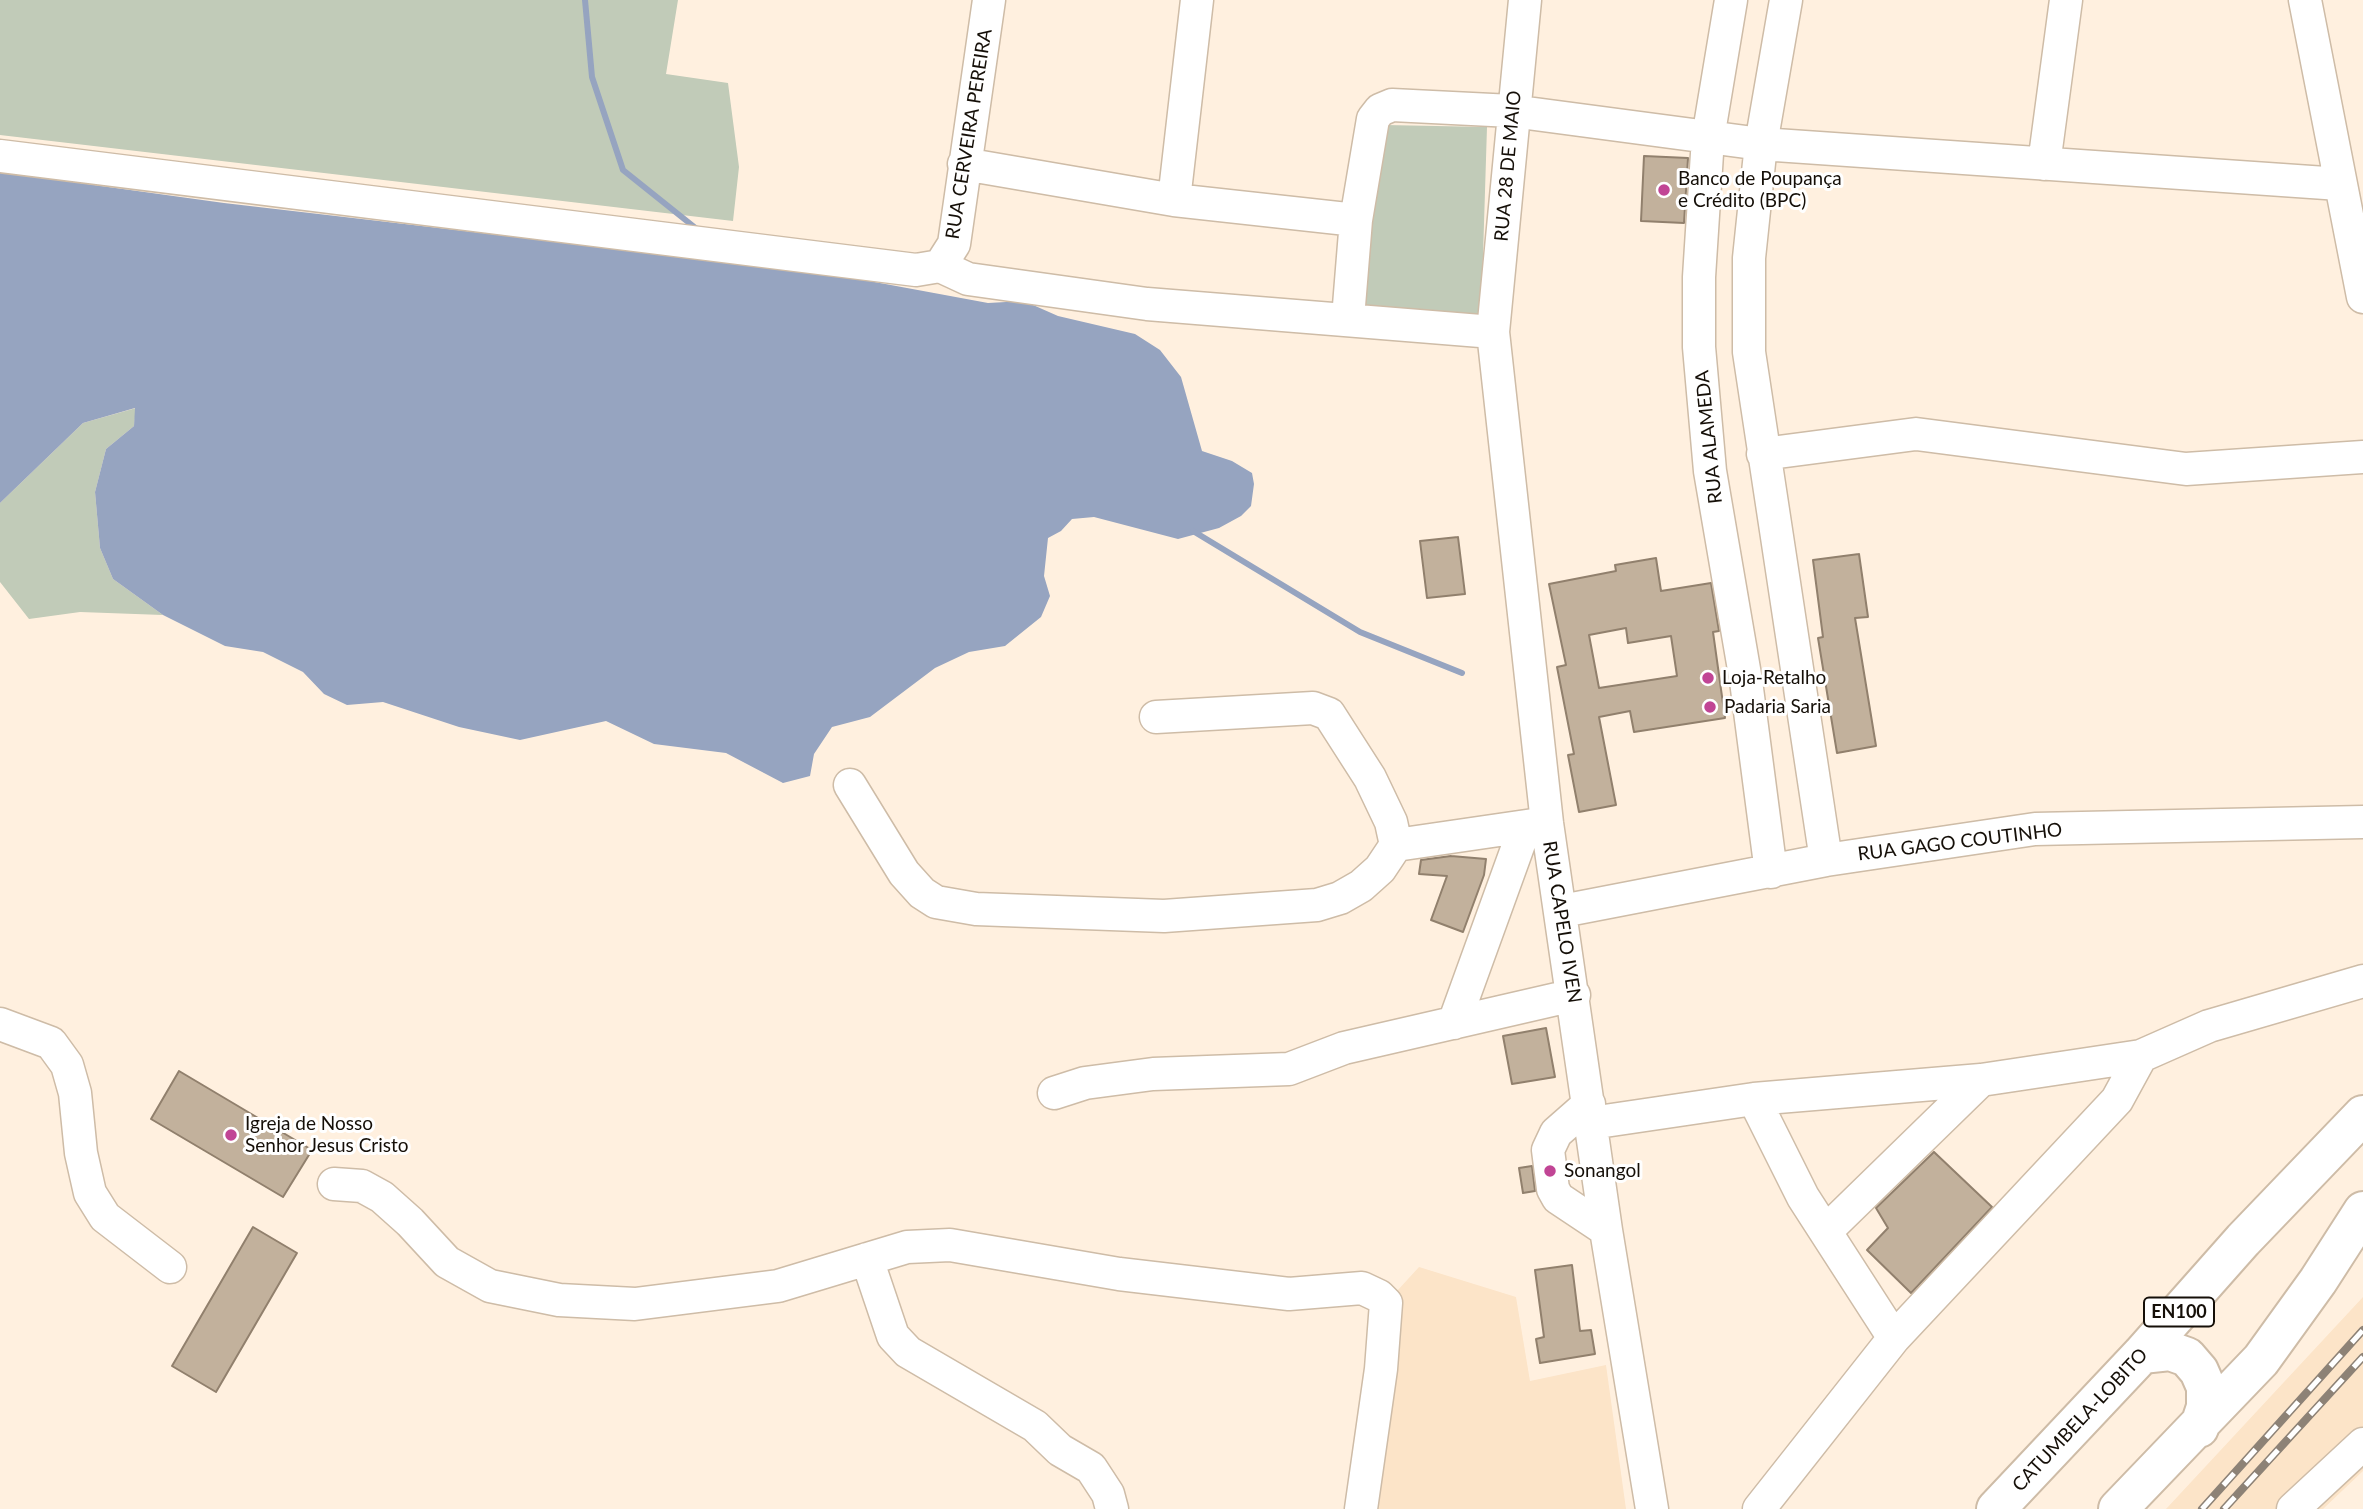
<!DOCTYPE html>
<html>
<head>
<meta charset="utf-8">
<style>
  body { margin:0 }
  canvas { display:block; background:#fff0df }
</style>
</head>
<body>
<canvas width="2363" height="1509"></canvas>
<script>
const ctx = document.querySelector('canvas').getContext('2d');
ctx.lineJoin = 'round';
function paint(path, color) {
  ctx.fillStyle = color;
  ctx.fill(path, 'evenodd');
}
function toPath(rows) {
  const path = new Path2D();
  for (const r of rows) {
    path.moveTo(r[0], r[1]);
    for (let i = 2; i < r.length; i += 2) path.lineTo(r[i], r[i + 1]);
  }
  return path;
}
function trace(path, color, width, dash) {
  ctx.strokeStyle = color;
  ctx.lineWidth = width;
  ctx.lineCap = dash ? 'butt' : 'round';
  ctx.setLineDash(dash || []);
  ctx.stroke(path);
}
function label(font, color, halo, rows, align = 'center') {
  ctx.font = font + ' Lato,sans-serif';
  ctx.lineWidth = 6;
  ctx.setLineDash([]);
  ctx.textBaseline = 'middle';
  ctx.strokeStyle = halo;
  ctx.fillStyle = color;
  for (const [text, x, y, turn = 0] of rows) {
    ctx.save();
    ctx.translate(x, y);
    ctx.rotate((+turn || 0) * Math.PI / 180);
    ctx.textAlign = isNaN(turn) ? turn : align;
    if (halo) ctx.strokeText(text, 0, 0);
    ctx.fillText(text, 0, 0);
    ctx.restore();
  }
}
const built = toPath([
  [1419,1267,1516,1297,1530,1381,1606,1365,1626,1509,1361,1509,1386,1303],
  [2363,1297,2363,1471,2323,1509,2166,1509]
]);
const green = toPath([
  [0,0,678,0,666,74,728,83,739,167,733,221,0,135],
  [1385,125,1487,127,1481,320,1358,310],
  [136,408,134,426,106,449,95,492,100,548,113,579,163,615,80,612,29,619,0,582,0,503,83,423]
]);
const water = toPath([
  [0,172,224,203,826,273,988,303,1024,301,1058,316,1135,334,1160,350,1181,377,1202,451,1232,461,1252,473,1254,484,1251,506,1241,516,1219,528,1178,539,1094,517,1072,519,1061,531,1048,538,1044,576,1050,596,1041,617,1005,646,969,652,935,668,870,717,832,727,814,754,810,776,783,783,726,753,654,744,606,721,520,740,459,727,383,702,347,705,324,694,303,672,263,652,225,646,163,615,113,579,100,548,95,492,106,449,134,426,135,408,83,423,0,503]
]);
const stream = toPath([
  [585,0,592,77,623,170,698,230],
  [1193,531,1360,632,1462,673]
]);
const building = toPath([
  [1644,156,1688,158,1684,223,1641,221,1644,156],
  [1458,537,1465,594,1427,598,1420,541,1458,537],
  [1859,554,1868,617,1855,618,1876,746,1837,753,1818,638,1823,637,1813,560,1859,554],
  [1656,558,1661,591,1711,583,1719,631,1713,632,1725,718,1634,732,1630,711,1599,717,1616,805,1579,812,1568,755,1574,754,1557,667,1566,665,1549,584,1616,571,1615,565,1656,558],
  [1626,628,1628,643,1671,636,1677,676,1599,688,1589,635,1626,628],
  [1451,856,1486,859,1484,875,1463,932,1431,920,1447,876,1419,874,1421,860,1451,856],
  [1546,1028,1555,1077,1512,1084,1503,1036,1546,1028],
  [179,1071,312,1150,283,1197,151,1119,179,1071],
  [1934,1152,1992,1207,1911,1293,1867,1250,1888,1228,1876,1208,1934,1152],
  [1532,1166,1535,1191,1523,1193,1519,1168,1532,1166],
  [253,1227,297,1253,216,1392,172,1366,253,1227],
  [1572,1265,1580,1331,1591,1330,1595,1354,1540,1363,1536,1339,1544,1337,1535,1270,1572,1265]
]);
const minor = toPath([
  [1525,0,1493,332,1547,823,1606,1230,1652,1509],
  [1731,0,1708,138,1699,277,1699,347,1710,471,1746,681,1771,872],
  [1786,0,1761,144,1749,258,1749,352,1826,860],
  [2305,0,2363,297],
  [0,156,916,270,940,266,968,279,1147,304,1493,332],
  [964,164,1174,200,1356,220],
  [2044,164,2066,0],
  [1174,200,1197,0],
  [940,266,954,244,989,0],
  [1348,318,1356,220,1373,119,1380,110,1392,105,1512,111,1761,144,2340,184],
  [1763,454,1916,434,2186,469,2363,457],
  [1156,717,1313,708,1329,714,1370,778,1391,822,1396,845],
  [850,785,904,873,922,893,936,902,976,909,1164,916,1317,905,1340,898,1361,886,1380,869,1396,845,1547,823],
  [1562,911,1826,860,2035,829,2363,822],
  [1454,1023,1525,827],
  [0,1024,51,1043,67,1065,75,1093,81,1153,90,1193,105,1217,170,1267],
  [1054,1093,1085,1083,1153,1074,1289,1069,1344,1048,1574,995],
  [1754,1099,1803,1197,1894,1338,2117,1100,2141,1056],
  [1589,1104,1556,1133,1548,1150,1553,1189,1558,1198,1606,1230],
  [1591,1123,1754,1099,1981,1080,2141,1056,2209,1026,2363,981],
  [334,1184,362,1186,382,1197,410,1222,447,1262,490,1286,559,1300,635,1304,778,1286,907,1247,950,1245,1119,1274,1289,1294,1362,1288,1379,1296,1386,1303,1381,1369,1361,1509],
  [1826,1231,1981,1080],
  [867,1259,893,1336,908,1352,1035,1426,1060,1450,1091,1468,1108,1494,1112,1509],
  [1759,1509,1894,1338],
  [2293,1509,2363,1444]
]);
const highway = toPath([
  [2142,1354,2170,1351,2187,1357,2199,1371,2206,1387,2206,1407,2199,1428],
  [1996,1509,2142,1354,2243,1240,2363,1115],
  [2118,1509,2261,1360,2318,1281,2363,1211]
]);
const rail = toPath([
  [2202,1509,2363,1330],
  [2224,1509,2363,1357]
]);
const markers = [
  [1664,190,7,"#c14595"],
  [1708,678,7,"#c14595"],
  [1710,707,7,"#c14595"],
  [231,1135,7,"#c14595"],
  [1550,1171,7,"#c14595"]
];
const shields = [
  [2179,1312,70]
];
const shieldNames = [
  ["EN100",2179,1312]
];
const streetNames = [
  ["RUA CERVEIRA PEREIRA",969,134,-81],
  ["RUA 28 DE MAIO",1508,166,-85],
  ["RUA ALAMEDA",1709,437,-96],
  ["RUA GAGO COUTINHO",1960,842,-7],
  ["RUA CAPELO IVEN",1562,922,81],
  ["CATUMBELA-LOBITO",2080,1420,-47]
];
const poiNames = [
  ["Banco de Poupança",1678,179],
  ["e Crédito (BPC)",1678,201],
  ["Loja-Retalho",1722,678],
  ["Padaria Saria",1724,707],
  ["Igreja de Nosso",245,1124],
  ["Senhor Jesus Cristo",245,1146],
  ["Sonangol",1564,1171]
];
paint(built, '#fce4c8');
paint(green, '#c1cbb8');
paint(water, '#96a4c0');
trace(stream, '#96a4c0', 6);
paint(building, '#c2b19c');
trace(building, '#91806d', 2);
trace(minor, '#cebca7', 35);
trace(highway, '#cebca7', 42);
trace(minor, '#fff', 32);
trace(highway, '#fff', 38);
trace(rail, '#8d8276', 8);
trace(rail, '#fff', 5, [16]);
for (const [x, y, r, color] of markers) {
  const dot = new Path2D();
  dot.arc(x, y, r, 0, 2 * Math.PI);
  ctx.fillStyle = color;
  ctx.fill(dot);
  trace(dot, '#fff', 2.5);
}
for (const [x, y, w] of shields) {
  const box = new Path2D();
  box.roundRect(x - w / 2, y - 14.5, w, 29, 5);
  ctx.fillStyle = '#fff';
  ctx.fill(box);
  trace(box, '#150f08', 2);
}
label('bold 18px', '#150f08', null, shieldNames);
label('19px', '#150f08', '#fff', streetNames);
label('19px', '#150f08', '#fff', poiNames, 'left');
</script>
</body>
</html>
